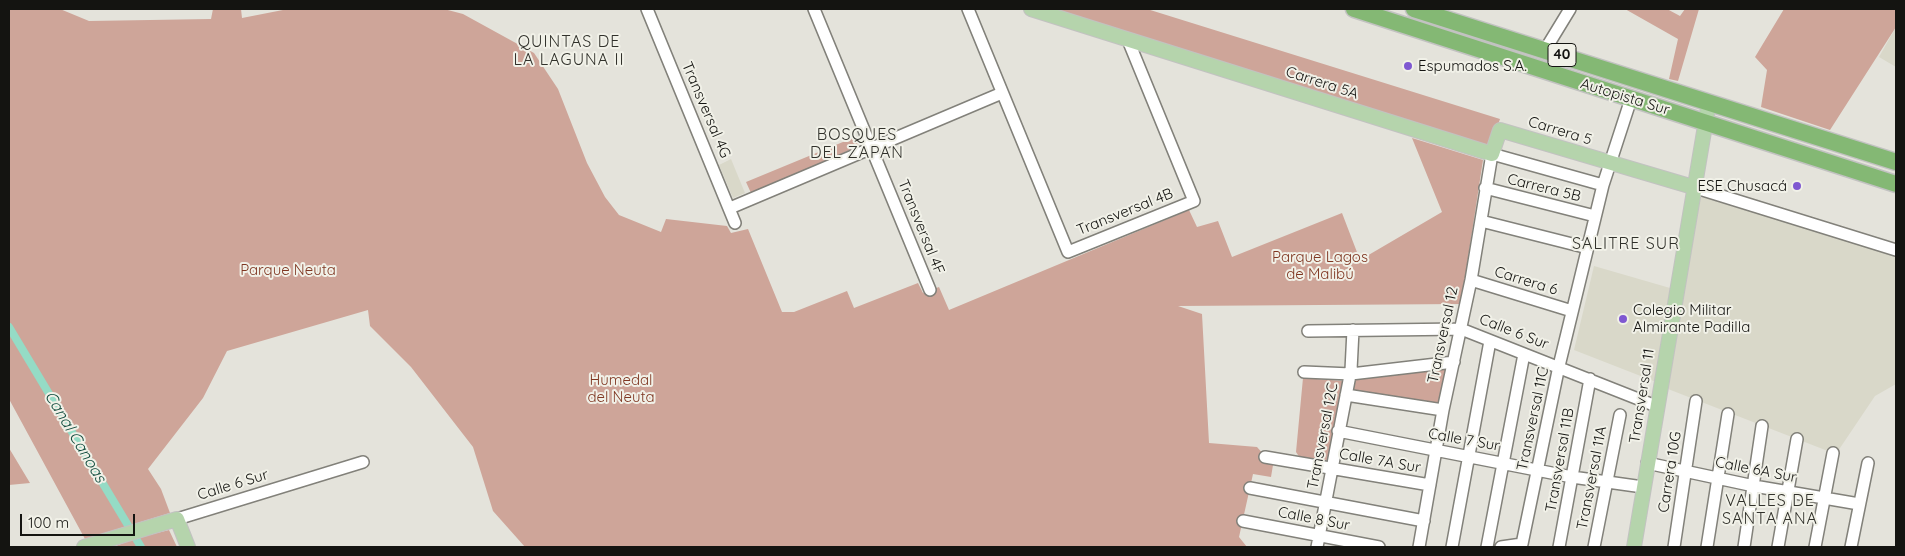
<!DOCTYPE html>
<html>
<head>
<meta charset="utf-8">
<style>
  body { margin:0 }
  #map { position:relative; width:1905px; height:556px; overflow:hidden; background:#e4e3db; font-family:Quicksand,sans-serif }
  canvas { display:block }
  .frame { position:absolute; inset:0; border:10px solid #141411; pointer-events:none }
  .scale { position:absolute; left:20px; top:514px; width:115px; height:22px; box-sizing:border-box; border:2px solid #141411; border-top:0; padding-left:6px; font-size:15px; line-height:18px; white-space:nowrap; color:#141411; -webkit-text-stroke:4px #f1f1e8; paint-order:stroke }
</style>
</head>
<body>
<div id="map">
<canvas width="1905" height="556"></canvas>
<div class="frame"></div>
<div class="scale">100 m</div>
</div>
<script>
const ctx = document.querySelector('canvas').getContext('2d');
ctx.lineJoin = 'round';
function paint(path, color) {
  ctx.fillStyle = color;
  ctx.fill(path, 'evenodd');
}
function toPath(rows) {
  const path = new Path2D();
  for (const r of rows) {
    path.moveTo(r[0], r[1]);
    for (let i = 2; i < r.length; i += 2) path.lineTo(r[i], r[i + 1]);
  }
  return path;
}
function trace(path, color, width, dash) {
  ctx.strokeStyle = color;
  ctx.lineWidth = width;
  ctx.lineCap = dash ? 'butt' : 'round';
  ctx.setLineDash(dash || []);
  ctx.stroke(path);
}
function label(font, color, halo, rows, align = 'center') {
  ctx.font = font + ' Quicksand,sans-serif';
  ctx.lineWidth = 4;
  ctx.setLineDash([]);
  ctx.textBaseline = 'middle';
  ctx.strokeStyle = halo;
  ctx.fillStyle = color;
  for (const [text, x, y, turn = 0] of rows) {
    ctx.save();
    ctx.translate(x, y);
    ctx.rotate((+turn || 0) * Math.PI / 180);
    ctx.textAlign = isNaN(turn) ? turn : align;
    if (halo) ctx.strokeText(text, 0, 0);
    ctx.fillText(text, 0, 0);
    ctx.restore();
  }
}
const built = toPath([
  [1896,27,1896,67,1879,57],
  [731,159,745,193,733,198,719,165],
  [1698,196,1896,255,1896,384,1875,396,1838,451,1833,453,1668,389],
  [1594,266,1670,288,1656,382,1574,350]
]);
const green = toPath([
  [9,9,60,9,89,21,211,19,213,9,241,9,242,18,288,9,444,9,463,14,534,53,558,89,587,163,605,197,619,215,661,232,666,219,727,226,731,233,748,229,782,312,794,312,847,291,854,308,918,283,923,293,939,287,949,310,1189,210,1197,227,1218,221,1232,257,1342,213,1360,260,1442,212,1412,138,1483,160,1461,304,1178,306,1202,314,1209,443,1257,447,1273,465,1271,477,1253,474,1239,537,1247,547,525,547,493,511,473,447,411,367,370,326,368,310,227,351,203,398,148,469,161,489,170,513,85,539,9,399],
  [1053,9,1147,9,1500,119,1490,147],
  [1625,9,1667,9,1680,16,1685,9,1699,9,1678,81,1669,79,1678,39],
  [1784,9,1896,9,1896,27,1830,130,1761,107,1767,70,1755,57],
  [855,137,859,146,751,193,746,182],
  [1448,367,1438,405,1352,391,1356,377],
  [1303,378,1344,381,1328,460,1300,458,1296,452],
  [9,448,30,483,9,485],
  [169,530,177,547,113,547,137,538]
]);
const canal = toPath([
  [9,327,141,547]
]);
const minor = toPath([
  [647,9,735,223],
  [814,9,930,290],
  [968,9,1068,252,1194,201,1128,40],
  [1545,50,1570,9],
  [1693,187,1896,250],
  [1485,188,1595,216],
  [730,208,1002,93],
  [1481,221,1588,248],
  [1471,280,1572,311],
  [1308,331,1461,329,1656,406],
  [1304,372,1351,374,1454,362],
  [1346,395,1443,410],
  [1338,431,1572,477,1643,487],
  [1265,457,1430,485],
  [1647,463,1754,486,1859,504],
  [1250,488,1424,521],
  [177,519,363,462],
  [1243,521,1379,547],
  [1317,547,1351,370,1353,330],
  [1419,547,1443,410,1471,280,1492,154,1603,185],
  [1452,547,1490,341],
  [1487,547,1524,354],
  [1501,547,1522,544,1559,366,1603,185,1631,99],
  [1559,547,1590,379],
  [1594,547,1620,415],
  [1674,547,1696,401],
  [1707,547,1728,414],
  [1744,547,1762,426],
  [1778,547,1797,439],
  [1815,547,1833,453],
  [1851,547,1868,463]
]);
const major = toPath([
  [1031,9,1492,154,1500,130,1693,187],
  [84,547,177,519,188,547],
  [1634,547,1709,102]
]);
const highway = toPath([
  [1354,9,1896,184],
  [1414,9,1896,162]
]);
const markers = [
  [1408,66,5,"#7f58d1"],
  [1797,186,5,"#7f58d1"],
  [1623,319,5,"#7f58d1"]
];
const shields = [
  [1562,55,28]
];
const shieldNames = [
  ["40",1562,55]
];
const poiNames = [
  ["Espumados S.A.",1418,66],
  ["ESE Chusacá",1787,186,"right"],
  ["Colegio Militar",1633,310],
  ["Almirante Padilla",1633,327]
];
const streetNames = [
  ["Carrera 5A",1322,83,18],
  ["Autopista Sur",1625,97,17],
  ["Transversal 4G",706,110,67],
  ["Carrera 5",1560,131,17],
  ["Carrera 5B",1544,188,14],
  ["Transversal 4B",1125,212,-22],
  ["Transversal 4F",921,227,68],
  ["Carrera 6",1526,281,17],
  ["Calle 6 Sur",1514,332,21],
  ["Transversal 12",1443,335,-78],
  ["Transversal 11",1642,396,-81],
  ["Transversal 11C",1533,419,-78],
  ["Transversal 12C",1323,436,-79],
  ["Calle 7 Sur",1464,440,10],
  ["Transversal 11B",1560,460,-80],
  ["Calle 7A Sur",1380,461,10],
  ["Calle 6A Sur",1756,470,11],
  ["Carrera 10G",1670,472,-81],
  ["Transversal 11A",1592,478,-79],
  ["Calle 6 Sur",233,485,-17],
  ["Calle 8 Sur",1314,519,11]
];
const parkNames = [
  ["Parque Lagos",1320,257],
  ["de Malibú",1320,274],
  ["Parque Neuta",288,270],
  ["Humedal",621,380],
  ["del Neuta",621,397]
];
const neighbourhoodNames = [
  ["QUINTAS DE",569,42],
  ["LA LAGUNA II",569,60],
  ["BOSQUES",857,135],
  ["DEL ZAPAN",857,153],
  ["SALITRE SUR",1626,244],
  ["VALLES DE",1770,501],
  ["SANTA ANA",1770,519]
];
const waterNames = [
  ["Canal Canoas",75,437,59]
];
paint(built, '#d9d8c9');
paint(green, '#cea599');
trace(canal, '#95dbc5', 8);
trace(minor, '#82817a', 14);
trace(major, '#c2c2c1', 16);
trace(highway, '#c2c2c1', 19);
trace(minor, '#fff', 11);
trace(major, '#b5d4ac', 14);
trace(highway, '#84b874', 16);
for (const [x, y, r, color] of markers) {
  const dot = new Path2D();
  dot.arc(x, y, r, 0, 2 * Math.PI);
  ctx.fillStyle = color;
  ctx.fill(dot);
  trace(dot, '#f1f1e8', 2);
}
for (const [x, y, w] of shields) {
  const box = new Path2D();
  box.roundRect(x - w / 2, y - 11.5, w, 23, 4);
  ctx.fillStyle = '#f1f1e8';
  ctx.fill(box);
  trace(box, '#141411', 1);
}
label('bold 14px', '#141411', null, shieldNames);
label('15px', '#141411', '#f1f1e8', poiNames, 'left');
label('15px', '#141411', '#f1f1e8', streetNames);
label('15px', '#7f3621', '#f1f1e8', parkNames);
ctx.letterSpacing = '1px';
label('16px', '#31312b', '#f1f1e8', neighbourhoodNames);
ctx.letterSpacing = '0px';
label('italic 16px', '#0f4a3c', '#f1f1e8', waterNames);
</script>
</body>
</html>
